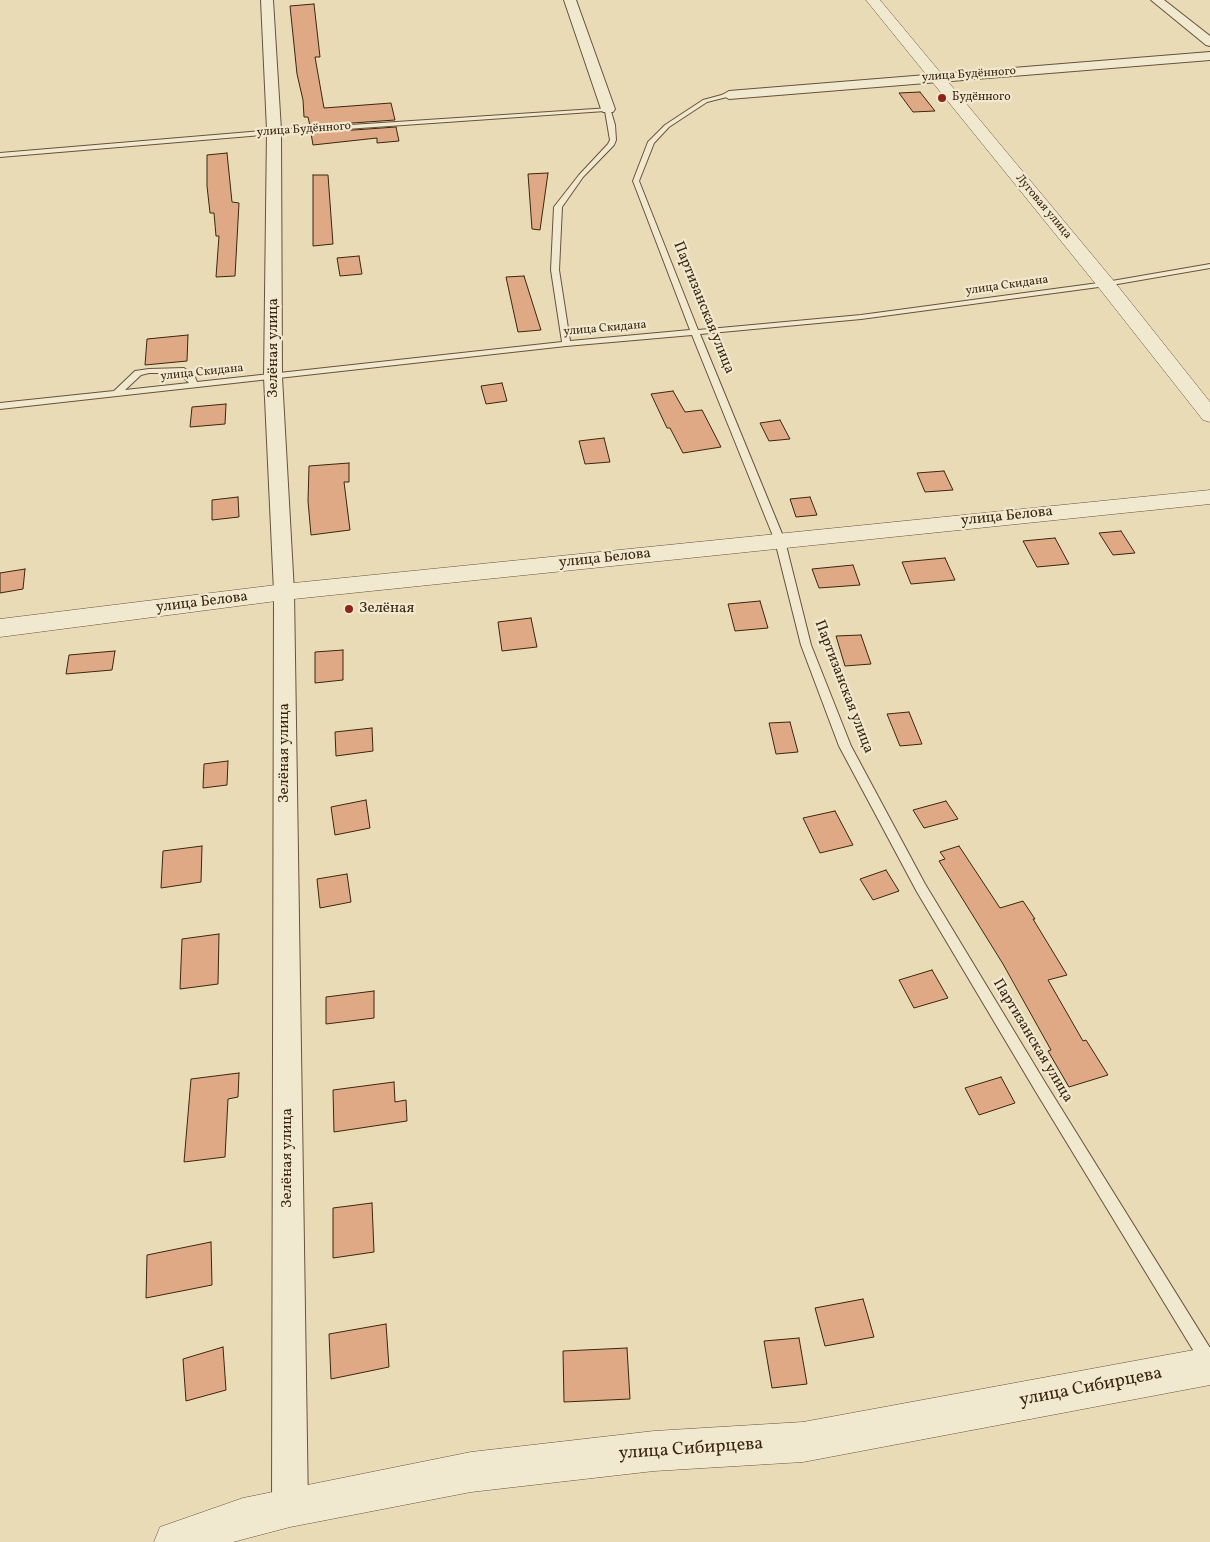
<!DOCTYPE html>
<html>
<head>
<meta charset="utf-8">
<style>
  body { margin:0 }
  canvas { display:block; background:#eadbb7 }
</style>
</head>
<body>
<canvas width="1210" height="1542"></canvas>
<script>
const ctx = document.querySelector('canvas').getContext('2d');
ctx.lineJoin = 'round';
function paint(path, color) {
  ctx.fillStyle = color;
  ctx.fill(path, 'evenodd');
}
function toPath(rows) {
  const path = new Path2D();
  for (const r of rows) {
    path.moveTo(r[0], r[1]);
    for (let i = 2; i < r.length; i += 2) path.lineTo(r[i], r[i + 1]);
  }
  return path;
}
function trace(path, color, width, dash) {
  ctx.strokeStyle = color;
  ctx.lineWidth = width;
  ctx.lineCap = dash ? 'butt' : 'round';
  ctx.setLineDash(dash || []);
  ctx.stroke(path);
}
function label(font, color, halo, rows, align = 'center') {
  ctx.font = font + ' Vollkorn,serif';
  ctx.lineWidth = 4.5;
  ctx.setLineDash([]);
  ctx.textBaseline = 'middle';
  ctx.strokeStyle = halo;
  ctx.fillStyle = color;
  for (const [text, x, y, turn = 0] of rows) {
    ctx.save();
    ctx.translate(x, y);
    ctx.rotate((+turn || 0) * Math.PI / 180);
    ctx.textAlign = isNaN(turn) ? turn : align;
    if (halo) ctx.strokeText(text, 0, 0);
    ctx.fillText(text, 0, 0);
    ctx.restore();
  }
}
const building = toPath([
  [314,4,320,57,315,57,324,108,391,103,395,120,310,126,308,117,304,117,303,100,297,74,290,6,314,4],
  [920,92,935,111,913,112,899,93,920,92],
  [396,127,399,141,377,143,377,138,313,145,311,133,396,127],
  [227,153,232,202,239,203,235,276,216,277,219,236,216,236,214,213,210,213,207,186,207,155,227,153],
  [548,173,540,230,532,229,528,174,548,173],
  [313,175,328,175,333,244,313,246,313,175],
  [359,256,362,274,340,276,337,258,359,256],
  [524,276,541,330,518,332,506,277,524,276],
  [188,335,187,361,145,365,147,339,188,335],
  [502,383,507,401,486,404,481,386,502,383],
  [673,391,685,412,702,410,721,447,683,453,670,428,667,428,651,394,673,391],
  [226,404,225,424,190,427,192,407,226,404],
  [780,420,790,439,769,441,760,423,780,420],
  [604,438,610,462,585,464,579,441,604,438],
  [349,463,349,482,344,482,350,530,311,535,308,501,309,466,349,463],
  [944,471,953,490,925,492,917,473,944,471],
  [238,497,239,517,212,520,212,500,238,497],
  [810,497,817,515,796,517,790,499,810,497],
  [1121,531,1135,553,1113,555,1099,533,1121,531],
  [1055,538,1069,564,1037,567,1023,541,1055,538],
  [945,558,955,580,911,584,902,562,945,558],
  [853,565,860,585,819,588,812,569,853,565],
  [25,569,23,589,0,593,0,573,25,569],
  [760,601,768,628,735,631,728,604,760,601],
  [531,618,537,647,502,651,498,622,531,618],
  [861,635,871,664,845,666,836,636,861,635],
  [343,650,343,680,315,683,315,652,343,650],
  [115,651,112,670,66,674,69,655,115,651],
  [909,712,922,744,900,746,887,714,909,712],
  [790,722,798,752,776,754,769,723,790,722],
  [372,728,373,751,336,756,335,732,372,728],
  [228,761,227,785,203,788,204,764,228,761],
  [366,800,370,828,335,835,331,807,366,800],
  [946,801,958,819,924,828,913,810,946,801],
  [835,811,853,845,820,853,803,818,835,811],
  [202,846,201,882,161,888,163,851,202,846],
  [959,846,1000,908,1023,901,1035,919,1033,919,1067,975,1048,980,1083,1041,1086,1040,1108,1075,1069,1087,1048,1051,1051,1050,1003,964,939,861,945,859,940,852,959,846],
  [886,870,899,891,873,900,860,879,886,870],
  [347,874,351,902,320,908,317,879,347,874],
  [219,934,218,984,180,989,182,939,219,934],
  [932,970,948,998,914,1008,899,980,932,970],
  [374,991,374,1018,326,1024,326,997,374,991],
  [239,1073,238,1097,228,1099,225,1157,184,1162,191,1079,239,1073],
  [1001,1077,1015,1103,979,1115,965,1088,1001,1077],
  [394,1082,395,1102,406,1100,407,1121,334,1132,333,1090,394,1082],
  [372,1203,374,1252,333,1258,333,1208,372,1203],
  [211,1242,212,1285,146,1298,147,1255,211,1242],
  [863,1299,874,1337,825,1346,815,1308,863,1299],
  [386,1324,389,1367,331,1379,329,1334,386,1324],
  [799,1338,807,1384,772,1388,764,1341,799,1338],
  [223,1347,226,1390,186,1401,183,1359,223,1347],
  [627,1348,630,1399,564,1402,563,1351,627,1348]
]);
const service = toPath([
  [729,93,731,94,731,96,707,102,669,127,654,143,639,181,698,330,861,315,1106,282,1210,264,1210,268,1106,286,861,319,700,334,785,541,811,645,851,746,925,884,1046,1084,1210,1348,1210,1370,1204,1368,1036,1092,917,892,839,746,801,645,775,541,692,335,566,346,0,409,0,403,114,391,135,371,149,369,184,368,195,377,197,382,562,342,551,270,554,207,579,175,608,144,610,140,605,111,274,134,0,157,0,153,274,130,610,108,615,125,616,140,614,145,583,177,562,207,559,270,570,341,690,330,633,181,648,142,665,125,703,100,729,93],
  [149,373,179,373,189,383,125,390,141,375,149,373]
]);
const minor = toPath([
  [261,0,273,0,281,130,282,377,294,592,308,1507,302,1519,290,1525,278,1519,272,1507,274,592,264,377,267,130,261,0],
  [564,0,576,0,615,109,613,112,603,112,601,109,564,0],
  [1151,0,1164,0,1210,36,1210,46,1206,45,1151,0],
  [1210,52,1210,60,729,99,722,95,729,91,1210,52]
]);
const tertiary = toPath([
  [866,0,880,0,1113,280,1210,402,1210,422,1203,420,1099,288,866,0],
  [1210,490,1210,504,284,600,0,637,0,619,284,584,1210,490],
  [1210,1347,1210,1385,803,1462,654,1471,471,1492,290,1527,233,1542,154,1542,160,1527,243,1498,471,1452,654,1431,803,1422,1210,1347]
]);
const markers = [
  [942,98,5,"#8f2418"],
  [349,609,5,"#8f2418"]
];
const farStreetnames = [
  ["улица Будённого",969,75,-4],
  ["улица Будённого",304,130,-4],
  ["Луговая улица",1043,207,50],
  ["улица Скидана",1007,286,-8],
  ["улица Скидана",605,329,-5],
  ["улица Скидана",202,373,-6]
];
const farPoinames = [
  ["Будённого",952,98]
];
const streetNames = [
  ["Партизанская улица",703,308,68],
  ["Зелёная улица",274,348,-90],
  ["улица Белова",1007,517,-6],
  ["улица Белова",605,559,-6],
  ["улица Белова",202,603,-7],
  ["Партизанская улица",843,687,69],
  ["Зелёная улица",285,753,-90],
  ["Партизанская улица",1032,1041,59],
  ["Зелёная улица",288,1158,-90]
];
const poiNames = [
  ["Зелёная",359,609]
];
const nearStreetnames = [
  ["улица Сибирцева",1091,1388,-11],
  ["улица Сибирцева",691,1450,-4]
];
paint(building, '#dfa985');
trace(building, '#3b2610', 1);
trace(service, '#67533a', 2);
trace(minor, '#67533a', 2);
trace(tertiary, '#67533a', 1);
paint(service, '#f1e8d0');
paint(minor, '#f1e8d0');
paint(tertiary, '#f1e8d0');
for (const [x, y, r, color] of markers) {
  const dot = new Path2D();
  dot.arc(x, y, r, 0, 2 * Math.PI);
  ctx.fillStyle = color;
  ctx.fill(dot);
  trace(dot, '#f1e8d0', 2);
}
label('12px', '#3b2610', '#f1e8d0', farStreetnames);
label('12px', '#3b2610', '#f1e8d0', farPoinames, 'left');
label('15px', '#3b2610', '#f1e8d0', streetNames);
label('15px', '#3b2610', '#f1e8d0', poiNames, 'left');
label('18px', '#3b2610', '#f1e8d0', nearStreetnames);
</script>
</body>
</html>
